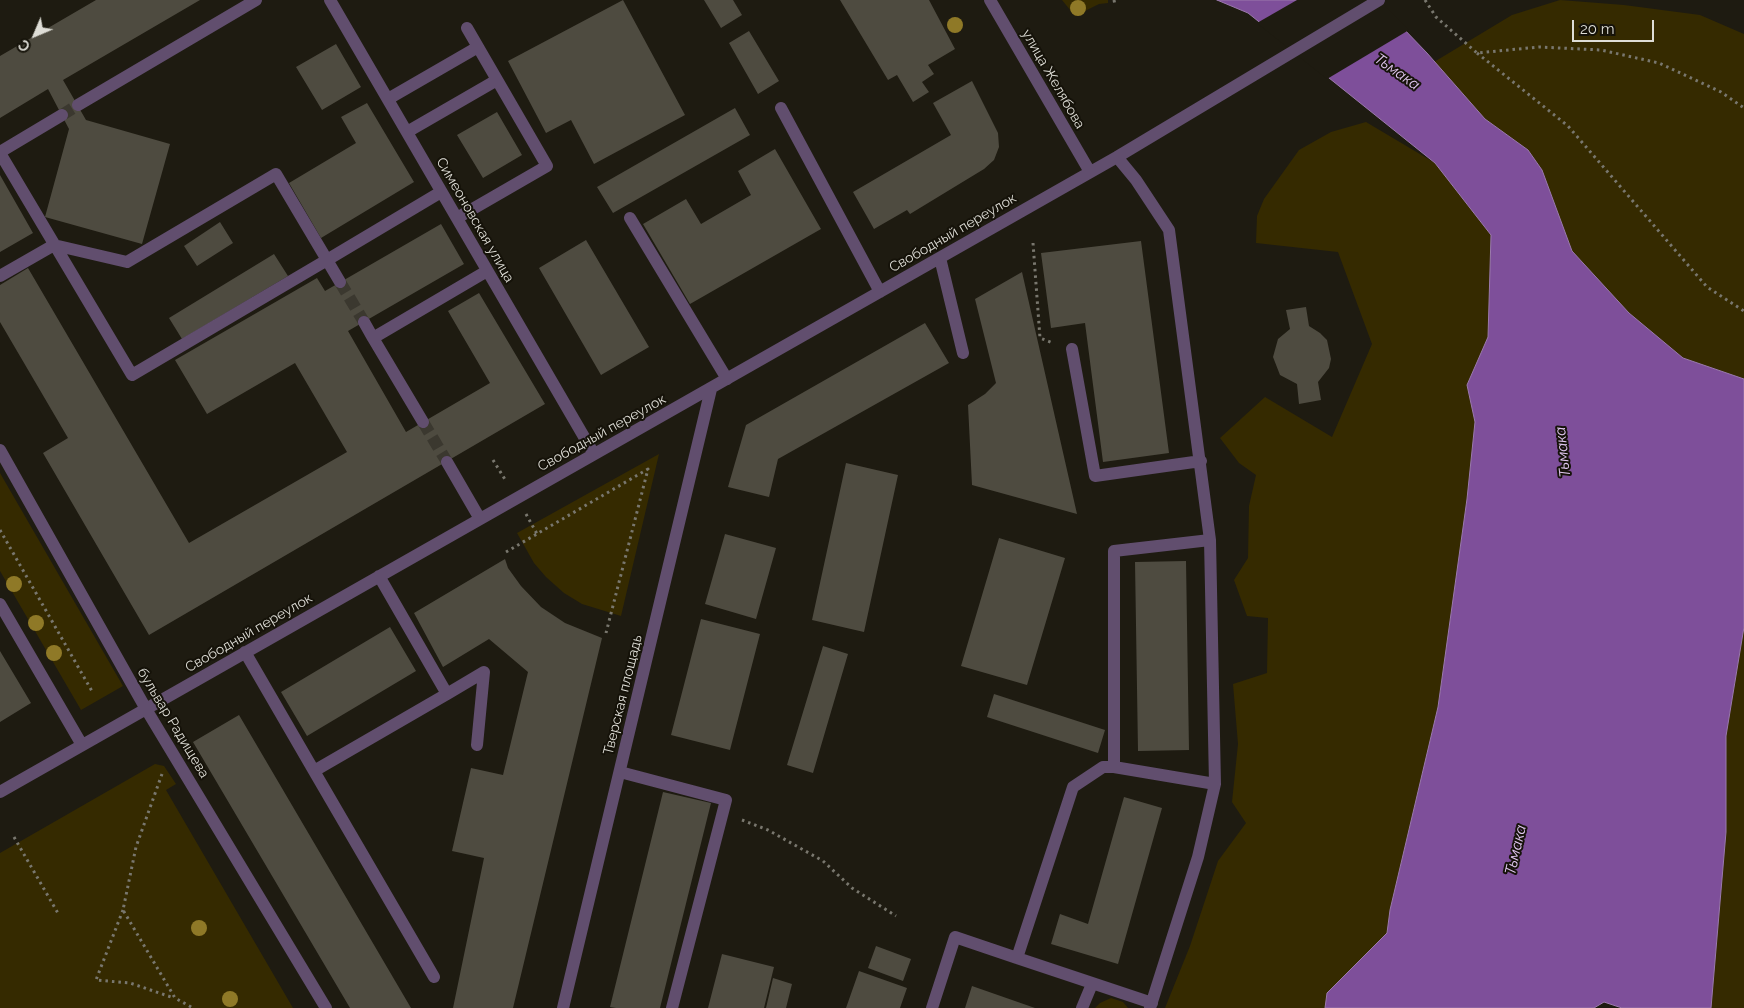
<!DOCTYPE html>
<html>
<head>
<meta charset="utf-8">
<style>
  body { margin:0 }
  #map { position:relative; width:1744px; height:1008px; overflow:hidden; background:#1e1b11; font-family:Raleway,sans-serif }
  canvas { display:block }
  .north { position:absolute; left:10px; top:10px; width:50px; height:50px; -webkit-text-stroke:4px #151209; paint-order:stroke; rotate:225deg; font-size:14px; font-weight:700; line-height:20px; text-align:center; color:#deddd6 }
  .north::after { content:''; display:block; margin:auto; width:18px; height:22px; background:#deddd6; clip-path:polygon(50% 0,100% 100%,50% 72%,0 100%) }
  .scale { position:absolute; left:1572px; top:20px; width:82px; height:22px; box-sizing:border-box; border:2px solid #deddd6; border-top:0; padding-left:6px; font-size:15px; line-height:18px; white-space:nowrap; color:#deddd6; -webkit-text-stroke:4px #151209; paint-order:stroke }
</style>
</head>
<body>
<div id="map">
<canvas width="1744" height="1008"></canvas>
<div class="north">С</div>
<div class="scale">20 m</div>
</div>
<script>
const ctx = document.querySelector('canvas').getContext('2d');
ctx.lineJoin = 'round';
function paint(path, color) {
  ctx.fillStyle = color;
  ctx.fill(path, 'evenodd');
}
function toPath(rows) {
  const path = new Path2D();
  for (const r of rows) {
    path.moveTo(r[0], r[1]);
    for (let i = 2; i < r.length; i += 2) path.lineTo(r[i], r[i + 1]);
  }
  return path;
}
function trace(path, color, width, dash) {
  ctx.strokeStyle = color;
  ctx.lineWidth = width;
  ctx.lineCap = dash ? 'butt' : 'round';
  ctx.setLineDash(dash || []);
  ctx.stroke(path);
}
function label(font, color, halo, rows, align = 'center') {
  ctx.font = font + ' Raleway,sans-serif';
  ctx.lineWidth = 4;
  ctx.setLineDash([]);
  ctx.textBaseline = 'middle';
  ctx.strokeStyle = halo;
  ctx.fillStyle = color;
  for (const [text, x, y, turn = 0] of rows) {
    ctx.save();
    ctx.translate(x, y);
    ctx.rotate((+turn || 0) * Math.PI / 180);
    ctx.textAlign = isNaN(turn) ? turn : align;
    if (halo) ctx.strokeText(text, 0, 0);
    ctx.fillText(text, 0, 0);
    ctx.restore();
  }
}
const green = toPath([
  [1062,0,1108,0,1108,3,1099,4,1075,16],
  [1560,0,1624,5,1700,15,1744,34,1744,379,1683,358,1629,313,1572,251,1542,170,1528,150,1485,119,1434,62,1512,15],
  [1366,122,1435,163,1491,235,1488,337,1467,385,1475,422,1467,499,1438,706,1390,910,1387,933,1327,993,1325,1008,1165,1008,1190,946,1218,861,1246,823,1232,802,1238,744,1233,684,1267,673,1268,618,1247,616,1234,580,1248,558,1249,506,1256,475,1239,463,1220,438,1265,397,1332,437,1372,344,1338,252,1256,243,1257,216,1264,199,1299,150,1331,132],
  [659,454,621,616,582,604,564,593,546,577,534,563,517,533],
  [0,473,123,686,81,710,0,571],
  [1744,627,1744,1008,1711,1008,1726,832,1726,736],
  [155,764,164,766,176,784,166,790,293,1008,0,1008,0,853],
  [1111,998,1123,1002,1128,1008,1095,1008,1100,1003]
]);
const water = toPath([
  [1217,0,1376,0,1427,53,1485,119,1528,150,1542,170,1572,251,1629,313,1683,358,1744,379,1744,627,1726,736,1726,832,1711,1008,1622,1008,1604,1002,1594,1008,1325,1008,1327,993,1387,933,1390,910,1438,707,1467,499,1475,422,1467,385,1488,337,1491,235,1435,163,1248,13,1217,0]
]);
const pier = toPath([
  [1297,0,1379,0,1409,30,1327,79,1257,23]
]);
const building = toPath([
  [96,0,200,0,63,80,86,120,170,144,142,244,45,217,69,129,48,89,0,118,0,56],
  [623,0,685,115,594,164,571,120,546,133,508,61],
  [704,0,733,0,742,15,721,28],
  [840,0,929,0,955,49,928,65,934,74,922,82,929,92,913,102,897,75,888,80],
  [749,31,779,81,758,94,729,43],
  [336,44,361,87,322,110,296,67],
  [972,81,998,133,999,147,994,160,984,169,910,214,907,210,874,229,853,192,951,135,933,103],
  [367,103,414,182,321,238,289,183,356,143,341,117],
  [735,108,750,135,613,213,597,187],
  [497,112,522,155,483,178,457,135],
  [775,149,821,229,690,304,643,224,686,199,701,224,751,195,738,171],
  [0,175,33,233,0,252],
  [220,222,233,243,197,266,184,246],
  [441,224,464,264,348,331,406,432,490,383,448,311,479,293,545,404,149,635,43,453,68,438,0,322,0,285,28,268,189,543,347,452,295,363,207,414,175,360,317,278,325,291],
  [586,240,649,347,601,375,539,268],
  [1141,241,1169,453,1103,462,1085,323,1051,328,1041,253],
  [274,254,288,276,182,339,169,318],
  [1022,272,1077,514,972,485,968,405,985,394,996,383,975,299],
  [1306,307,1309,326,1320,333,1327,340,1331,359,1329,368,1318,382,1321,400,1299,404,1297,384,1280,375,1273,357,1278,339,1290,329,1286,310],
  [925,323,949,363,778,459,769,497,728,487,746,425],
  [846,463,898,475,864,632,812,620],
  [725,534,776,548,756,619,705,604],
  [999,538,1065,558,1027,685,961,666],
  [505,559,508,568,521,586,541,607,565,623,602,638,513,1008,453,1008,484,858,452,851,471,768,503,775,528,672,489,639,443,667,414,613],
  [1186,561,1189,750,1138,751,1135,562],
  [701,619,760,634,730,750,671,735],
  [390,627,416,671,307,736,281,692],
  [823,646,848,654,813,773,787,765],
  [0,651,31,703,0,722],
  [994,694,1105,730,1098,753,987,717],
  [239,715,411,1008,350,1008,193,742],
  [663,792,711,803,660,1008,616,1008,610,1007],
  [1124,797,1162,808,1118,964,1051,944,1060,914,1088,924],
  [876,946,911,959,903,981,868,968],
  [722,954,774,967,764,1008,708,1008],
  [859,971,907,988,900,1008,846,1008],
  [773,978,792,984,786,1008,766,1008],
  [972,986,1035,1008,965,1008]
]);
const minorTunnel = toPath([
  [62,115,78,105],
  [340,282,364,322],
  [423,422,447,462]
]);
const path = toPath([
  [1114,0,1115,5],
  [1425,0,1436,17,1477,53,1539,47,1601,50,1659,63,1721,92,1744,108],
  [1477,53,1568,126,1707,287,1744,311],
  [1033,243,1040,338,1053,343],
  [493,460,506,481],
  [526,514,537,534],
  [0,530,93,693],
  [506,552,648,469,606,633],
  [162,774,136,847,123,910,175,998,193,1008],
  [742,820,768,830,823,861,852,888,896,916],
  [14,837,59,915],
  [123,910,96,980,130,983,174,998]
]);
const minor = toPath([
  [330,0,594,454],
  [990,0,1090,172],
  [388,99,478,47],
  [78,105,256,0],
  [781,108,880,292],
  [407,132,497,80],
  [0,152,62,115],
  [0,153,132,375,327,260,340,282],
  [1117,157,1136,180,1169,230,1210,540,1215,784,1198,857,1150,1008],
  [457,218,547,166,467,28],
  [630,218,727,379],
  [940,258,963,353],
  [0,276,54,245,127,262,276,174,327,260,441,192],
  [364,322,373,338,487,271],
  [373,338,423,422],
  [1072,349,1095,476,1201,461],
  [0,450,146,709,326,1008],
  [447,462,480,519],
  [379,576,447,694,484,672,477,745],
  [0,604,82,745],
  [245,652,314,771,447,694],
  [1114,767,1215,784],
  [314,771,434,977],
  [620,772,726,800,672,1008],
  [0,792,1117,157,1379,0],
  [1152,1003,1017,958,1073,787,1103,767,1114,767,1114,551,1210,540],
  [563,1008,711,389],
  [932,1008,955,937,1017,958],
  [1082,1008,1092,984]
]);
const trees = [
  [1078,8],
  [955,25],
  [14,584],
  [36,623],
  [54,653],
  [199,928],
  [230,999]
];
const streetNames = [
  ["улица Желябова",1053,79,60],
  ["Симеоновская улица",475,220,60],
  ["Свободный переулок",953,233,-30],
  ["Свободный переулок",602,433,-29],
  ["Свободный переулок",249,633,-30],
  ["Тверская площадь",623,695,-76],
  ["бульвар Радищева",173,723,59]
];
const waterNames = [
  ["Тьмака",1397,72,35],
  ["Тьмака",1563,452,-96],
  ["Тьмака",1516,850,-77]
];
paint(green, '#352a00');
paint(water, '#7e4f9a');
trace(water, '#9b7aac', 1);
paint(pier, '#1e1b11');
paint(building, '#4e4b40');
trace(minorTunnel, '#3b382f', 12, [12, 6]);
trace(path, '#79776e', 3, [2.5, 4]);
trace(minor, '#614e6e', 12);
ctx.fillStyle = '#8f7927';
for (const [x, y] of trees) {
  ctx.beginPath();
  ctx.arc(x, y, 8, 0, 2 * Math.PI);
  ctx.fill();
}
label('14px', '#deddd6', '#151209', streetNames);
label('italic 15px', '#e1c8f1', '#151209', waterNames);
</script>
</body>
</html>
